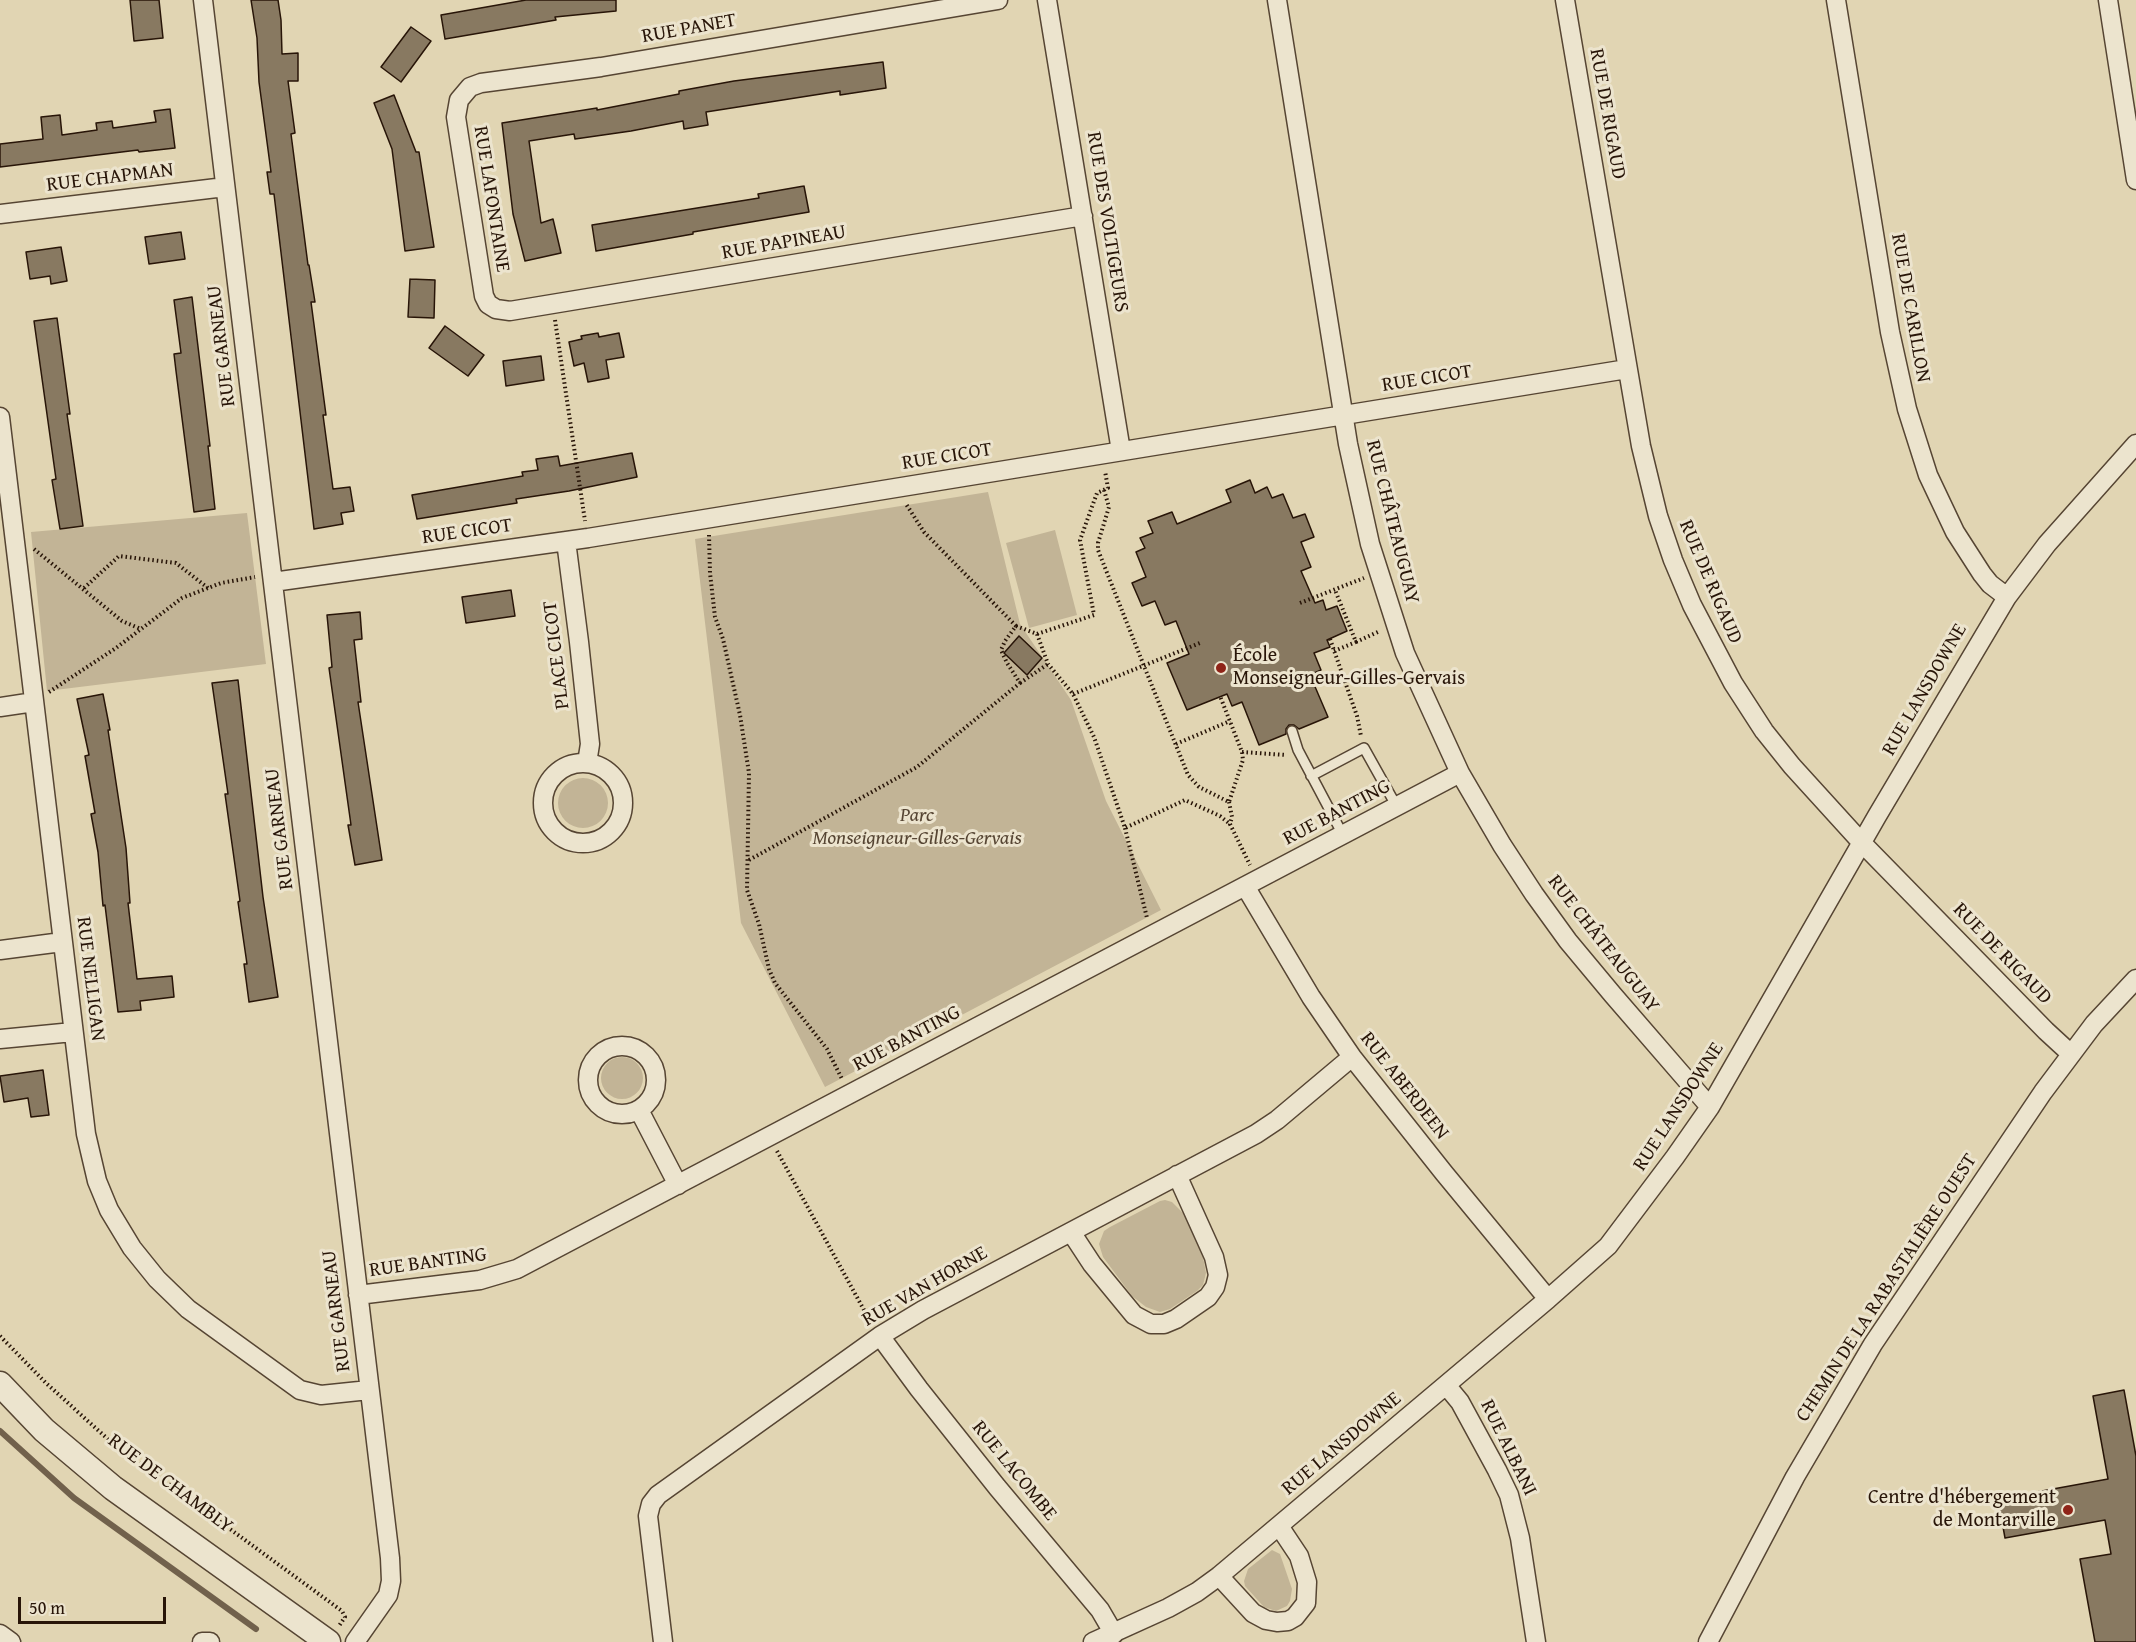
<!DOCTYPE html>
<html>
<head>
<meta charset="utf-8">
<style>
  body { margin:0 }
  #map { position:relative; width:2136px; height:1642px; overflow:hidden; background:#e1d5b3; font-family:"Gentium Book Plus",serif }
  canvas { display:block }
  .scale { position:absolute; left:18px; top:1597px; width:148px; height:27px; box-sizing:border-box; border:3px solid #281508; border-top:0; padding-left:8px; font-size:18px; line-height:21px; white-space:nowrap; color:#281508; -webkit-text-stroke:4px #ece4ce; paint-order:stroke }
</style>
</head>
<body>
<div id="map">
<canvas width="2136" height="1642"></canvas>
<div class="scale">50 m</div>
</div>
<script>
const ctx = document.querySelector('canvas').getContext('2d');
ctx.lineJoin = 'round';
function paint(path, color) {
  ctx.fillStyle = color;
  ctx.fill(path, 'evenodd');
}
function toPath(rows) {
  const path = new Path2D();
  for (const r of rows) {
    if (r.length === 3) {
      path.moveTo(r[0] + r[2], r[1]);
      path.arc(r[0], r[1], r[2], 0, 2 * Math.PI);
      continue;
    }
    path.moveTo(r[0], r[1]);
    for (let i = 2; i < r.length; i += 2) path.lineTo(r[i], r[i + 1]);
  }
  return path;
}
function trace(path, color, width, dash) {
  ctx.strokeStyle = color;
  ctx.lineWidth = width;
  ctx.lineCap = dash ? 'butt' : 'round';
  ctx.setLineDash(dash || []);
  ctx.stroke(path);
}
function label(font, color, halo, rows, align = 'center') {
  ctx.font = font + ' "Gentium Book Plus",serif';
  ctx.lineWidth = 6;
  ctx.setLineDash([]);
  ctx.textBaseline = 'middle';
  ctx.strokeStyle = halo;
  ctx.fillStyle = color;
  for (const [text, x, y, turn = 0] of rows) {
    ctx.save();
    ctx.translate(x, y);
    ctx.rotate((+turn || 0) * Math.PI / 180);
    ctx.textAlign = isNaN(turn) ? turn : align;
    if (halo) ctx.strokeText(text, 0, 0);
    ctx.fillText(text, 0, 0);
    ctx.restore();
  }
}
const green = toPath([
  [988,492,1020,624,1071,700,1106,801,1161,910,825,1087,741,923,695,539],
  [247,513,266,664,47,691,31,532],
  [1055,530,1077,615,1029,628,1006,543],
  [583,803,25],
  [622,1078,21],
  [1165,1200,1172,1202,1184,1214,1203,1257,1206,1273,1203,1285,1197,1291,1170,1309,1160,1312,1146,1307,1132,1296,1103,1257,1099,1244,1104,1231,1110,1227,1160,1201],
  [1272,1550,1280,1554,1292,1589,1290,1601,1287,1606,1276,1611,1264,1607,1245,1586,1244,1581,1248,1569]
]);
const stream = toPath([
  [0,1431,74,1498,256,1629]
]);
const building = toPath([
  [130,0,159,0,163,38,134,41,130,0],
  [251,0,278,0,281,20,282,54,298,53,298,81,288,81,295,133,291,134,308,265,309,265,315,302,311,302,326,415,323,415,333,489,350,487,354,511,341,513,343,524,314,529,274,194,270,194,267,172,271,172,259,82,257,38,251,0],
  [526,0,616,0,616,11,555,17,556,20,445,39,441,15,526,0],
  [411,27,431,41,401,82,381,67,411,27],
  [883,62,886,88,840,95,840,91,706,112,708,125,684,129,683,121,631,131,575,139,574,134,529,141,541,223,553,219,561,253,525,261,513,214,502,123,597,108,597,110,679,94,679,91,734,81,883,62],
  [394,95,416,152,419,152,434,247,405,251,392,149,374,103,394,95],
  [170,109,175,148,139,152,138,150,0,167,0,144,43,139,41,117,60,115,62,135,97,130,96,123,112,121,113,128,156,122,154,111,170,109],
  [804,186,809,212,693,232,693,234,596,251,592,225,759,198,758,194,804,186],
  [181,232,185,259,149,264,145,237,181,232],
  [61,247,67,281,51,284,50,276,30,279,26,252,61,247],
  [410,279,435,280,434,318,408,317,410,279],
  [192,297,210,446,208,446,215,509,194,512,176,371,174,354,181,353,174,300,192,297],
  [57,318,70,414,67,414,83,526,60,529,52,480,56,479,34,321,57,318],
  [445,326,484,355,468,376,429,348,445,326],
  [598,333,599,337,619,333,624,357,606,360,609,378,588,382,584,363,574,366,569,342,582,339,581,336,598,333],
  [541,356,544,380,506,386,503,361,541,356],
  [632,453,637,477,569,491,516,499,517,503,417,519,412,495,523,476,522,472,538,470,536,459,558,456,560,466,632,453],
  [1250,480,1255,493,1267,487,1272,498,1283,494,1293,518,1305,514,1314,537,1301,542,1311,567,1301,571,1315,603,1323,600,1326,610,1337,606,1347,631,1327,640,1330,647,1314,653,1321,670,1310,675,1328,717,1299,729,1294,725,1289,725,1286,729,1286,734,1259,745,1242,702,1232,706,1227,694,1187,710,1167,663,1189,654,1176,621,1165,625,1155,601,1142,606,1132,583,1146,577,1136,552,1145,548,1140,538,1153,533,1148,521,1172,512,1177,524,1231,502,1226,490,1250,480],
  [511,590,515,616,466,623,462,597,511,590],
  [360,612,362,639,354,640,361,702,358,702,382,860,355,865,348,825,351,825,329,668,332,667,327,615,360,612],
  [1019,636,1042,658,1027,675,1004,653,1019,636],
  [238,680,263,897,278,997,249,1002,244,964,247,964,238,902,240,901,225,794,228,794,212,683,238,680],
  [103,694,110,730,108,730,126,848,130,903,128,903,137,979,172,976,174,997,140,1001,141,1010,118,1012,105,905,103,906,98,852,91,814,95,813,85,756,89,755,77,699,103,694],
  [43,1070,49,1115,31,1117,28,1098,4,1102,0,1076,43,1070],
  [2124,1390,2136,1456,2136,1642,2095,1642,2080,1559,2111,1554,2105,1520,2005,1538,1998,1499,2108,1479,2093,1396,2124,1390]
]);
const path = toPath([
  [555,320,585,521],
  [1104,490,1109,507,1098,543,1098,550,1144,666,1188,775,1199,787,1229,802,1243,760,1242,752,1220,696],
  [709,535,710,573,715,617,723,639,740,715,749,773,747,890,759,924,769,969,775,983,827,1049,842,1079],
  [34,549,122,621,141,629],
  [84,588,119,556,176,563,208,588],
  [1300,603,1364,578],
  [1016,626,1037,634,1094,615,1080,540,1097,493,1108,488,1105,471],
  [1037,634,1048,664,1073,694,1094,737,1125,828,1185,800,1220,816,1230,824],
  [1330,639,1357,716,1361,736],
  [1356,642,1380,631],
  [1334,651,1356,642,1335,590],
  [1020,683,1048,664],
  [49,692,116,648,182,598,221,583,255,577],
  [1073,694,1200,643],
  [1176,744,1230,721],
  [1242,752,1286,755],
  [1229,802,1232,817,1230,824,1250,865],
  [1125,828,1147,918],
  [749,860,917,767,1020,683,1007,663,1001,650,1005,641,1016,626,924,532,906,504],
  [777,1151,870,1321],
  [0,1336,46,1383,111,1442,342,1611,345,1617,339,1626]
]);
const service = toPath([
  [1292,731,1298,750,1343,835],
  [1311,776,1364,748,1397,807]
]);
const minor = toPath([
  [203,0,390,1558,391,1581,388,1595,355,1642],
  [998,0,601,67,481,83,470,87,459,100,456,117,484,296,488,304,496,309,510,311,1083,216],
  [1047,0,1121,451],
  [1277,0,1348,444,1370,544,1405,653,1460,773,1502,845,1534,894,1568,941,1613,995,1710,1107],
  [1565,0,1641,446,1658,516,1673,560,1692,605,1733,683,1764,731,1792,766,1862,843,2046,1031,2071,1054],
  [1836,0,1890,332,1907,409,1928,475,1955,532,1982,574,1990,584,2007,597],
  [2108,0,2136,180],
  [0,214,225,187],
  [0,417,86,1134,97,1181,109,1210,132,1248,157,1279,188,1309,300,1390,321,1395,369,1390],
  [566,541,579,642,590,744,587,763],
  [273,582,588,538,1627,369],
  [0,707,34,702],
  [583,803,40],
  [1245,886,1311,997,1352,1057,1444,1173,1548,1299],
  [0,950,62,942],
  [0,1039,73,1032],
  [622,1080,34],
  [639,1110,678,1185],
  [1071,1232,1092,1264,1134,1315,1151,1324,1164,1324,1176,1319,1208,1297,1215,1287,1218,1275,1214,1257,1177,1175],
  [358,1295,480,1280,517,1269,1460,773],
  [880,1336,919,1389,997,1487,1100,1610,1114,1634],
  [1446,1385,1460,1402,1497,1470,1509,1495,1520,1538,1536,1642],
  [1219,1576,1253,1613,1266,1620,1277,1622,1288,1621,1295,1617,1306,1603,1307,1582,1299,1556,1279,1526],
  [0,1634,11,1642],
  [202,1642,210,1642],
  [663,1642,648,1516,651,1504,658,1495,880,1336,923,1310,1256,1134,1277,1120,1352,1057],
  [1093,1642,1168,1608,1197,1592,1219,1576,1548,1299,1608,1246,1675,1157,1710,1107,1877,816,2007,597,2047,544,2136,444],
  [1708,1642,1795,1477,1873,1344,2043,1092,2094,1024,2136,979]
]);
const tertiary = toPath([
  [0,1384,44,1430,113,1488,328,1642]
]);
const markers = [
  [1221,668,6,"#8f2418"],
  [2068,1510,6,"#8f2418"]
];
const streetNames = [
  ["RUE PANET",689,29,-10],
  ["RUE DE RIGAUD",1607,114,80],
  ["RUE CHAPMAN",110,178,-7],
  ["RUE LAFONTAINE",491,199,81],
  ["RUE DES VOLTIGEURS",1107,222,81],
  ["RUE PAPINEAU",784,243,-10],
  ["RUE DE CARILLON",1910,308,80],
  ["RUE GARNEAU",222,346,-97],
  ["RUE CICOT",1427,379,-9],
  ["RUE CICOT",947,457,-9],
  ["RUE CHÂTEAUGUAY",1392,522,76],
  ["RUE CICOT",467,532,-8],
  ["RUE DE RIGAUD",1710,582,67],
  ["PLACE CICOT",557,655,-97],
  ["RUE LANSDOWNE",1925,690,-60],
  ["RUE BANTING",1337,813,-28],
  ["RUE GARNEAU",280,829,-97],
  ["RUE CHÂTEAUGUAY",1603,944,52],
  ["RUE DE RIGAUD",2002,954,46],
  ["RUE NELLIGAN",90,979,83],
  ["RUE BANTING",907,1039,-28],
  ["RUE ABERDEEN",1404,1086,52],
  ["RUE LANSDOWNE",1679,1107,-57],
  ["RUE BANTING",428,1263,-8],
  ["RUE VAN HORNE",925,1287,-30],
  ["CHEMIN DE LA RABASTALIÈRE OUEST",1887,1288,-57],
  ["RUE GARNEAU",337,1311,-97],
  ["RUE LANSDOWNE",1342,1444,-40],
  ["RUE ALBANI",1508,1448,64],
  ["RUE LACOMBE",1014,1471,51],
  ["RUE DE CHAMBLY",170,1484,37]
];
const poiNames = [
  ["École",1233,656],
  ["Monseigneur-Gilles-Gervais",1233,679],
  ["Centre d'hébergement",2056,1498,"right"],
  ["de Montarville",2056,1521,"right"]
];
const parkNames = [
  ["Parc",917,816],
  ["Monseigneur-Gilles-Gervais",917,839]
];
paint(green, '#c2b496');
trace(stream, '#71614c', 6);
paint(building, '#887961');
trace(building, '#281508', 1.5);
trace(service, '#564533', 12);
trace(minor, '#564533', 21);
trace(tertiary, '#564533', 27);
trace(path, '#281508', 4, [1.5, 3]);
trace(service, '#ece4ce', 9);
trace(minor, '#ece4ce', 18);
trace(tertiary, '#ece4ce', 24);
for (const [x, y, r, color] of markers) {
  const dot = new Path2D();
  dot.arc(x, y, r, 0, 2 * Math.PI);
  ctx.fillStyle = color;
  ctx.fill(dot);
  trace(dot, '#ece4ce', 2);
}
label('20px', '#281508', '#ece4ce', streetNames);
label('20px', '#281508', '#ece4ce', poiNames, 'left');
label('italic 20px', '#564533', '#ece4ce', parkNames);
</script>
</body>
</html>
